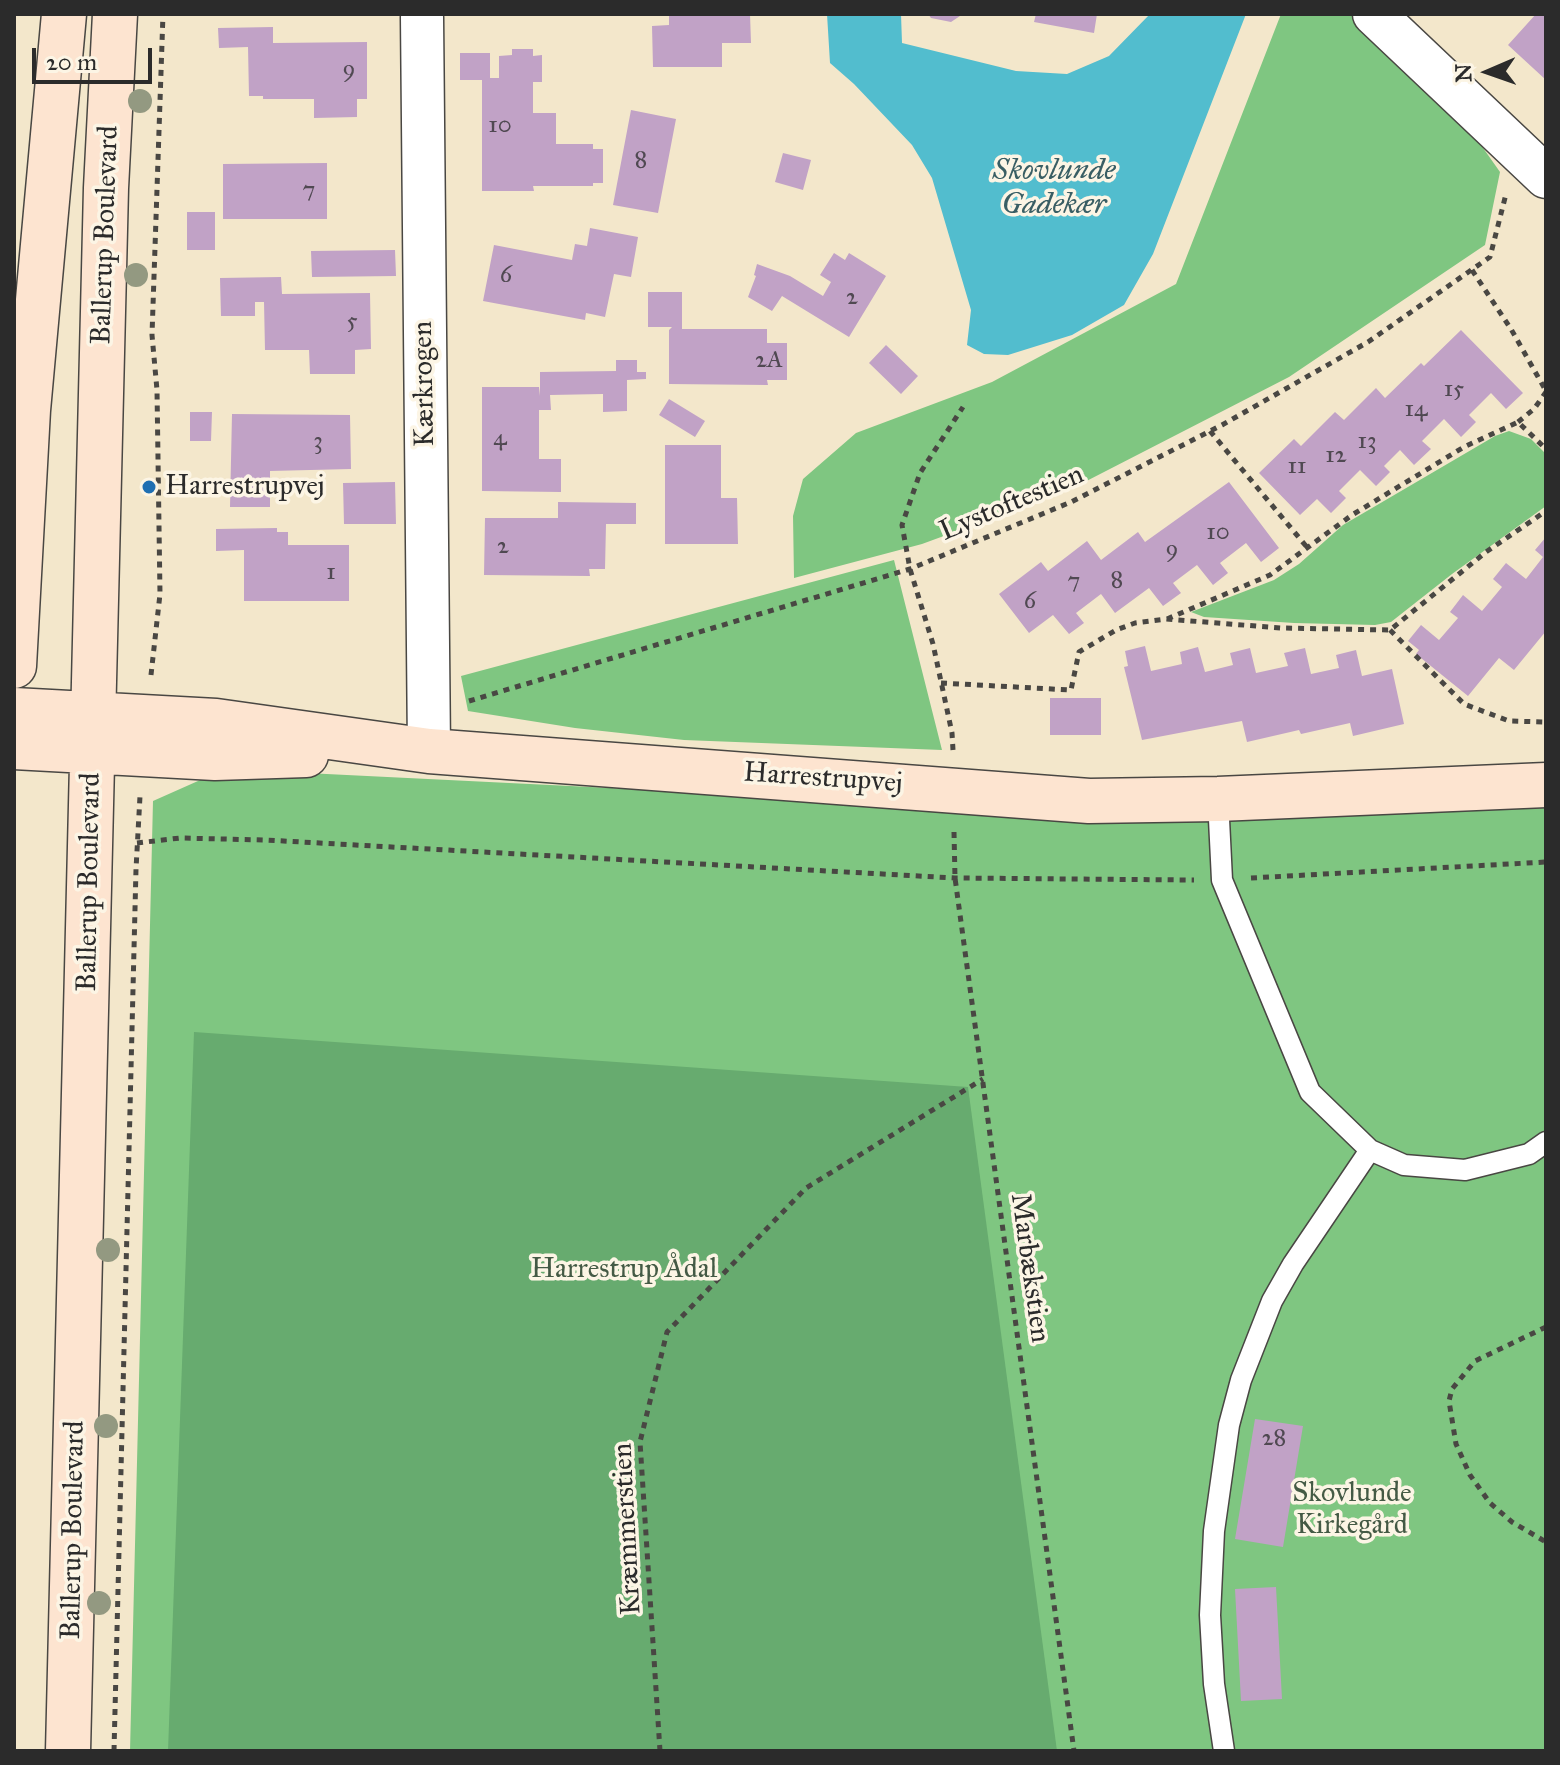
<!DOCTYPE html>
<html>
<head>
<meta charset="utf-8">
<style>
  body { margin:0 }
  #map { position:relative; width:1560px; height:1765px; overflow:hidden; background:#f3e7cb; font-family:"IM FELL Great Primer",serif }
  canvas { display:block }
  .frame { position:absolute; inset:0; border:16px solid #2b2b2b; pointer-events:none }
  .north { position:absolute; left:1448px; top:32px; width:80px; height:80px; -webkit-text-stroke:6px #fcf5e5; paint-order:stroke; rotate:268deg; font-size:22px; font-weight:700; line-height:32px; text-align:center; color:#2b2b2b }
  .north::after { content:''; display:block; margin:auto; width:28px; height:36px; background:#2b2b2b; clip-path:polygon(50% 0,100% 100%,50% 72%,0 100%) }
  .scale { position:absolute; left:32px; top:48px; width:120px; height:36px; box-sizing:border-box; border:4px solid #2b2b2b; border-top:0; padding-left:10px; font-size:24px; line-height:28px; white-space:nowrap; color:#2b2b2b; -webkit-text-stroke:6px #fcf5e5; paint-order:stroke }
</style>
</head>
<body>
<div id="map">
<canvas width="1560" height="1765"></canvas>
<div class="frame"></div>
<div class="north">N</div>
<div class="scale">20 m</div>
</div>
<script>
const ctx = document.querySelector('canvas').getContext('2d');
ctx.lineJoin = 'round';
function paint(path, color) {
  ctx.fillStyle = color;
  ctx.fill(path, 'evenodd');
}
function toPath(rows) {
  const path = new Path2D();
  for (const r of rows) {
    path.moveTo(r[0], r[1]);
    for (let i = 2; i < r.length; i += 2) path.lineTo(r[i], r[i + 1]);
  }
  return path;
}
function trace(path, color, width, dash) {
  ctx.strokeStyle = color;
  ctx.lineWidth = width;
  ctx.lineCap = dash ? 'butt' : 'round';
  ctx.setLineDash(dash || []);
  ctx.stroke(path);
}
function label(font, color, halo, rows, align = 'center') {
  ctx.font = font + ' "IM FELL Great Primer",serif';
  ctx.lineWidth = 7;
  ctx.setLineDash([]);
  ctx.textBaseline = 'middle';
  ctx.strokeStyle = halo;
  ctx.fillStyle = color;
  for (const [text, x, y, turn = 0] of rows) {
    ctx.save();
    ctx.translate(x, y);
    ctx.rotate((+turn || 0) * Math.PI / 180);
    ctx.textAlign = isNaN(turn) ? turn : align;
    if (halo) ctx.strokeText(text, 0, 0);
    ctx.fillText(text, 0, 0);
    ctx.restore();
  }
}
const green = toPath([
  [1281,14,1350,14,1457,111,1500,172,1485,245,1289,377,1069,490,922,544,794,578,793,516,803,479,856,433,992,382,1176,284],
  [1509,431,1531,439,1546,454,1546,506,1452,574,1391,622,1375,625,1294,623,1204,617,1191,612,1274,580,1299,564,1343,525,1495,436],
  [894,560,942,750,684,740,575,728,468,711,461,676],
  [225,769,1240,819,1546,808,1546,1751,130,1751,153,801]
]);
const forest = toPath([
  [194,1032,968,1087,1057,1751,168,1751]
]);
const water = toPath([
  [827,14,901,14,902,43,1016,71,1067,74,1109,56,1150,14,1246,14,1153,254,1124,305,1072,335,1008,355,984,354,967,345,971,310,932,178,912,145,854,84,830,63]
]);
const building = toPath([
  [669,14,750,14,751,43,722,43,722,67,653,67,652,26,669,25],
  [928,14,963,14,951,22,931,18],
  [1036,14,1097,14,1094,33,1034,22],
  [1536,14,1546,14,1546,80,1508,45],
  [273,27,273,43,367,42,367,99,357,99,357,117,314,118,314,99,263,99,263,96,249,96,248,47,219,48,218,28],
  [512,49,533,49,533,56,542,55,542,82,533,82,533,113,556,113,556,144,593,144,593,149,603,149,603,183,593,183,593,186,533,186,534,191,482,191,482,80,460,80,460,53,490,53,490,78,499,78,499,56,512,55],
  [631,110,676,119,658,213,613,205],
  [783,153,811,160,803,190,775,182],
  [327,163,327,219,223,219,223,164],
  [187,212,215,212,215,250,187,250],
  [590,228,638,237,631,277,614,274,605,317,586,313,585,320,483,301,494,245,572,260,575,244,587,246],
  [395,250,396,276,312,277,311,251],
  [834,253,845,260,849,253,886,276,849,337,782,296,772,311,748,297,756,276,754,275,757,264,790,276,823,296,831,282,820,275],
  [281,277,282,294,370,293,371,349,355,350,355,374,310,374,309,350,265,350,264,302,255,302,255,316,221,316,220,278],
  [648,292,682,292,682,329,767,329,767,343,787,343,787,380,767,380,768,385,669,384,669,330,672,327,648,327],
  [1461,330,1523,393,1506,409,1491,393,1469,415,1476,422,1461,437,1444,419,1422,441,1431,449,1414,465,1400,450,1384,466,1390,472,1376,486,1360,470,1339,491,1346,498,1331,513,1317,499,1300,515,1259,473,1294,439,1301,446,1335,412,1344,420,1376,388,1385,398,1421,363,1424,366],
  [886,345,918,376,901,394,869,363],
  [616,360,637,360,637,372,646,372,646,379,627,380,627,411,603,412,603,394,550,395,551,410,539,410,539,459,561,459,561,492,482,491,482,387,539,387,540,396,540,372,616,371],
  [669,399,705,421,695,437,659,415],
  [190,412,212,412,211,441,190,441],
  [232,414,350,415,351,469,270,471,270,507,230,507],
  [665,445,721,445,721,498,737,498,738,544,665,544],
  [395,482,396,524,344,524,343,483],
  [1229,482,1279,548,1261,562,1246,543,1220,563,1228,573,1213,585,1197,565,1173,583,1181,593,1163,606,1149,588,1115,613,1101,594,1076,613,1084,623,1069,634,1053,615,1029,633,999,594,1041,562,1048,571,1087,541,1101,560,1138,532,1145,542],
  [558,502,636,503,636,524,606,524,605,569,589,569,590,576,484,575,485,518,558,518],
  [277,528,277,532,288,532,288,545,349,545,349,601,244,601,244,550,216,551,216,529],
  [1546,537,1546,631,1514,670,1499,658,1468,696,1416,654,1419,650,1408,641,1421,625,1439,640,1458,618,1450,612,1463,595,1482,611,1502,587,1493,579,1506,563,1526,579,1543,557,1535,550],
  [1145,646,1151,671,1182,664,1180,652,1198,647,1205,672,1233,665,1230,653,1250,648,1256,673,1288,666,1284,653,1305,648,1311,674,1339,668,1336,655,1356,650,1362,676,1392,669,1404,724,1353,736,1350,723,1301,734,1299,730,1247,742,1242,721,1142,740,1124,667,1128,666,1125,651],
  [1050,698,1101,698,1101,735,1050,735],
  [1255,1419,1303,1426,1283,1547,1235,1539],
  [1276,1587,1282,1699,1241,1701,1235,1589]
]);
const path = toPath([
  [1472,270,1511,329,1546,391],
  [1518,422,1534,409,1546,392],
  [1210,431,1306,546],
  [1167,619,1270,575,1352,515,1464,447,1518,422,1546,449],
  [1390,630,1464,704,1509,721,1546,722],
  [151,675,160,594,157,390,152,335,163,14],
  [941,683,1071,690,1079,652,1116,630,1135,623,1166,619,1281,628,1390,630,1486,552,1546,511],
  [469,701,910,569,1071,502,1222,425,1368,342,1490,257,1506,194],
  [953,750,952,733,933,644,910,569,902,525,920,473,963,407],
  [954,832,955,878,1074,1751],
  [137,843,180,838,265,840,955,878,1194,880],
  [1251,878,1546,862],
  [1546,1327,1475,1361,1452,1389,1449,1401,1456,1444,1470,1475,1490,1503,1512,1522,1546,1542],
  [114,1751,136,869,140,796],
  [660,1751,640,1442,667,1332,806,1188,983,1079]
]);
const lane = toPath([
  [1218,799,1222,880,1310,1092,1370,1150,1404,1165,1465,1170,1529,1154,1546,1142],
  [1224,1751,1214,1684,1210,1615,1214,1531,1229,1425,1241,1380,1272,1301,1293,1264,1370,1150]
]);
const street = toPath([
  [1374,14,1546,177],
  [422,17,429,751]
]);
const secondary = toPath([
  [14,666,28,410,64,14],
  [14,710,216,721,429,751,1089,801,1218,799,1546,785],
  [14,747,215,758,306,755],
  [68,1751,106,188,115,14]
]);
const trees = [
  [140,101],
  [136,275],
  [108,1250],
  [106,1426],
  [99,1603]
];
const markers = [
  [149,487,8,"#1f6fb2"]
];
const numberNames = [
  ["9",349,70],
  ["10",500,126],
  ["8",641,161],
  ["7",309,191],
  ["6",506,276],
  ["2",852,298],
  ["5",352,322],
  ["2A",769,361],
  ["15",1454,390],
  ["14",1416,410],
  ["4",500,439],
  ["3",318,442],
  ["13",1367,442],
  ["12",1336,456],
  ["11",1297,467],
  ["10",1218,533],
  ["2",503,547],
  ["9",1172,550],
  ["1",331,573],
  ["8",1117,581],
  ["7",1074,582],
  ["6",1030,602],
  ["28",1274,1439]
];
const streetNames = [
  ["Ballerup Boulevard",106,235,-88],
  ["Kærkrogen",425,384,-91],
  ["Lystoftestien",1012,504,-23],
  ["Harrestrupvej",823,779,4],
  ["Ballerup Boulevard",90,882,-89],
  ["Marbækstien",1029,1268,82],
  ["Kræmmerstien",628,1529,-93],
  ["Ballerup Boulevard",74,1530,-89]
];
const poiNames = [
  ["Harrestrupvej",165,487]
];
const parkNames = [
  ["Harrestrup Ådal",624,1270],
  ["Skovlunde",1352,1494],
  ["Kirkegård",1352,1526]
];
const waterNames = [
  ["Skovlunde",1054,172],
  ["Gadekær",1054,206]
];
paint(green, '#7fc681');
paint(forest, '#67ab6f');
paint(water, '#52bdce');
paint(building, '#c1a2c6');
trace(lane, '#494743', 23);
trace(street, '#494743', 45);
trace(secondary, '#494743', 47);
trace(path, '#494743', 5, [6, 6]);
trace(lane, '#fff', 20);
trace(street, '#fff', 42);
trace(secondary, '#fde4d0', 44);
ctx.fillStyle = '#939981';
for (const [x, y] of trees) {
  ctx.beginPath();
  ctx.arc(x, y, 12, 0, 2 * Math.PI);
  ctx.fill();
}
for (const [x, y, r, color] of markers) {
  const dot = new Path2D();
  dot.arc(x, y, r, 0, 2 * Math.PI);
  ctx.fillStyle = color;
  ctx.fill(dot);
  trace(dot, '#fcf5e5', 3);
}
label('24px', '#504952', null, numberNames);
label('28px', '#2b2b2b', '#fcf5e5', streetNames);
label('28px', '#2b2b2b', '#fcf5e5', poiNames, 'left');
label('28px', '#445a45', '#fcf5e5', parkNames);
label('italic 30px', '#395e64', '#fcf5e5', waterNames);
</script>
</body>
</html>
